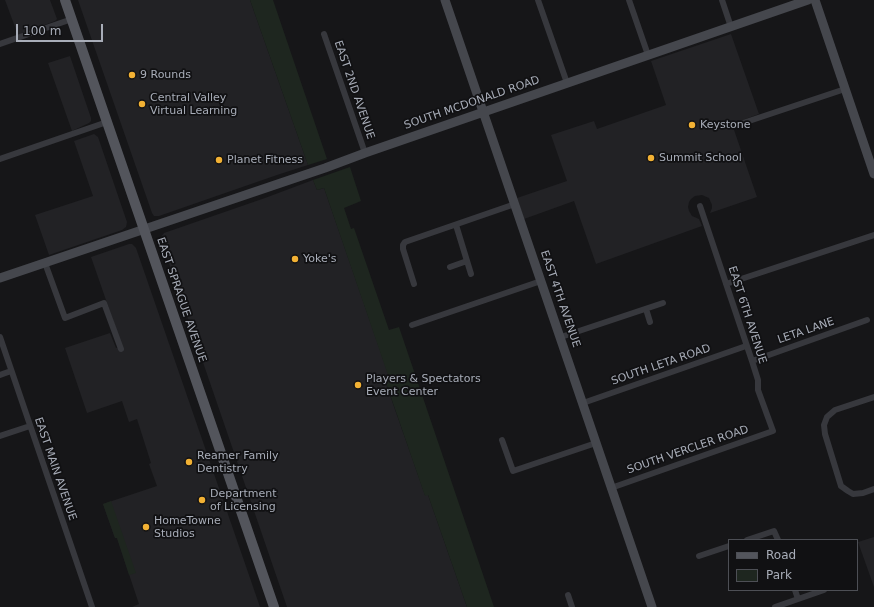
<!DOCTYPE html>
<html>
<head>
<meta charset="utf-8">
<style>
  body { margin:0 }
  #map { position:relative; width:874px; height:607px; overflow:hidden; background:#161618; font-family:"DejaVu Sans",sans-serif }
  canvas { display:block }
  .legend { position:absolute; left:728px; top:539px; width:130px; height:52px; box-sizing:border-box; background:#111113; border:1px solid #4d4f55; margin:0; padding:5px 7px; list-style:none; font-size:12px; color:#a8adb8 }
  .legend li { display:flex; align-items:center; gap:8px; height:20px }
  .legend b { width:20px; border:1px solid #4d4f55 }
  .scale { position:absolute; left:16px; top:24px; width:87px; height:18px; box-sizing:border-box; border:2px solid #a8adb8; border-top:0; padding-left:5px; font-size:12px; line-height:14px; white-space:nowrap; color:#a8adb8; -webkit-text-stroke:3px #111113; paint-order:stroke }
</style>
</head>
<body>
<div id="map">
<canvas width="874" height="607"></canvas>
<ul class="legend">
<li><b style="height:5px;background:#53555c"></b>Road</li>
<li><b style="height:11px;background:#1e261f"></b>Park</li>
</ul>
<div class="scale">100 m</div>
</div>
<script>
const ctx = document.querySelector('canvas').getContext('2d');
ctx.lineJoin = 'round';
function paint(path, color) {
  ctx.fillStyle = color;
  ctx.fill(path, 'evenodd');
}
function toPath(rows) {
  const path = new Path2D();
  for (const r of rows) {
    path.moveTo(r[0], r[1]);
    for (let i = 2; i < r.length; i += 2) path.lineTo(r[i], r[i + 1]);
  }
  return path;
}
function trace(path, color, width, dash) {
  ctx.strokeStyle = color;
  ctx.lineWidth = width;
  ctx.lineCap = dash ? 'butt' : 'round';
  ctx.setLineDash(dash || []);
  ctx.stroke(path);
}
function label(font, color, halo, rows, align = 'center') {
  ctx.font = font + ' "DejaVu Sans",sans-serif';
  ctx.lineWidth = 3.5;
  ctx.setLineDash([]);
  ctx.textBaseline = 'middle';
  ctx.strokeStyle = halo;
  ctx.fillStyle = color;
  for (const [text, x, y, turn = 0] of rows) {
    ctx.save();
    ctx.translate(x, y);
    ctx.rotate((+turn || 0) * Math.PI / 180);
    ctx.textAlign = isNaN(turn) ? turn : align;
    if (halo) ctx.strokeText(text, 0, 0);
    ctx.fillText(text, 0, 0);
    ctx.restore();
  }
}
const built = toPath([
  [5,0,50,0,57,19,55,21,18,35],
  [78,0,250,0,308,165,277,175,159,216,154,216,152,213],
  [731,34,759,114,732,124,757,197,710,213,712,208,712,205,709,198,702,195,695,196,691,199,689,202,688,207,689,211,692,216,699,219,702,226,596,264,574,201,524,219,517,198,567,181,551,135,594,121,597,129,666,105,651,61],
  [70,56,91,118,91,121,89,123,72,131,48,63],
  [94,134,98,137,127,222,126,227,122,230,49,255,35,215,93,196,74,141],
  [313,180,317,190,324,188,390,379,385,381,425,495,428,495,467,607,287,607,161,240,161,237,164,233,265,198],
  [129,244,132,244,136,248,260,607,132,607,139,604,117,538,115,538,103,504,157,486,149,464,151,463,137,419,129,422,122,401,87,413,65,348,110,333,116,348,122,346,91,257],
  [874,537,874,587,858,542]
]);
const green = toPath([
  [250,0,273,0,327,159,308,165],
  [350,167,361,201,344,208,351,229,354,228,389,330,399,327,494,607,467,607,428,495,425,496,385,380,389,378,324,188,317,190,313,180],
  [111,501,136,573,129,575,117,538,115,538,103,504]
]);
const street = toPath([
  [538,0,567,83],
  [629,0,648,55],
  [722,0,731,27],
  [324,34,365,153],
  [0,44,72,19],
  [740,124,845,89],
  [0,159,107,122],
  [456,225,471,274],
  [45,263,65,318,104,303,121,349],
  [450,267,467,261],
  [414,284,403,249,403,245,405,242,515,204],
  [726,284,874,235],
  [646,309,650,322],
  [412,325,541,281],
  [0,337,92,607],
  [561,337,663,303],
  [752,361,867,320],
  [0,375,11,371],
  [874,397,835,410,827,417,824,425,825,434,841,486,848,491,853,494,863,493,874,489],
  [583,403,746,346],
  [0,436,30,426],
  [502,440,513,471,596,443],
  [611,488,773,431,758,390,758,380,752,361,700,206],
  [747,540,774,531,778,540],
  [699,556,729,546],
  [795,590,798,599],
  [568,595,572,607],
  [775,607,824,590]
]);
const secondary = toPath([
  [445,0,652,607],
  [815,0,874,174],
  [0,278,325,168,365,153,808,0]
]);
const primary = toPath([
  [65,0,274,607]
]);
const markers = [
  [132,75,4,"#f2b134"],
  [142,104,4,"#f2b134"],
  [692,125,4,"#f2b134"],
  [651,158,4,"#f2b134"],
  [219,160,4,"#f2b134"],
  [295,259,4,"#f2b134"],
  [358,385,4,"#f2b134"],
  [189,462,4,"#f2b134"],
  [202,500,4,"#f2b134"],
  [146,527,4,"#f2b134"]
];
const poiNames = [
  ["9 Rounds",140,75],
  ["Central Valley",150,98],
  ["Virtual Learning",150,111],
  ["Keystone",700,125],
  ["Summit School",659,158],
  ["Planet Fitness",227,160],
  ["Yoke's",303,259],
  ["Players & Spectators",366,379],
  ["Event Center",366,392],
  ["Reamer Family",197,456],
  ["Dentistry",197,469],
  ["Department",210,494],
  ["of Licensing",210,507],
  ["HomeTowne",154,521],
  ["Studios",154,534]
];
const streetNames = [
  ["EAST 2ND AVENUE",354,90,71],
  ["SOUTH MCDONALD ROAD",472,103,-19],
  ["EAST 4TH AVENUE",560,299,71],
  ["EAST SPRAGUE AVENUE",181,300,71],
  ["EAST 6TH AVENUE",747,315,72],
  ["LETA LANE",806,331,-19],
  ["SOUTH LETA ROAD",661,365,-19],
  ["SOUTH VERCLER ROAD",688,450,-19],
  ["EAST MAIN AVENUE",55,469,71]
];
paint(built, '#222225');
paint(green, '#1e261f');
trace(street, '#37383d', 6);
trace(secondary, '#45474d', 9);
trace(primary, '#53555c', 10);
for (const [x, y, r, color] of markers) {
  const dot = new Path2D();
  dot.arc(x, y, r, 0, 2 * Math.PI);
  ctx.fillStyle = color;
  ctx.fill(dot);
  trace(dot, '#111113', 1.5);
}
label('11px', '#a8adb8', '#111113', poiNames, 'left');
label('11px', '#a8adb8', '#111113', streetNames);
</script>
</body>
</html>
